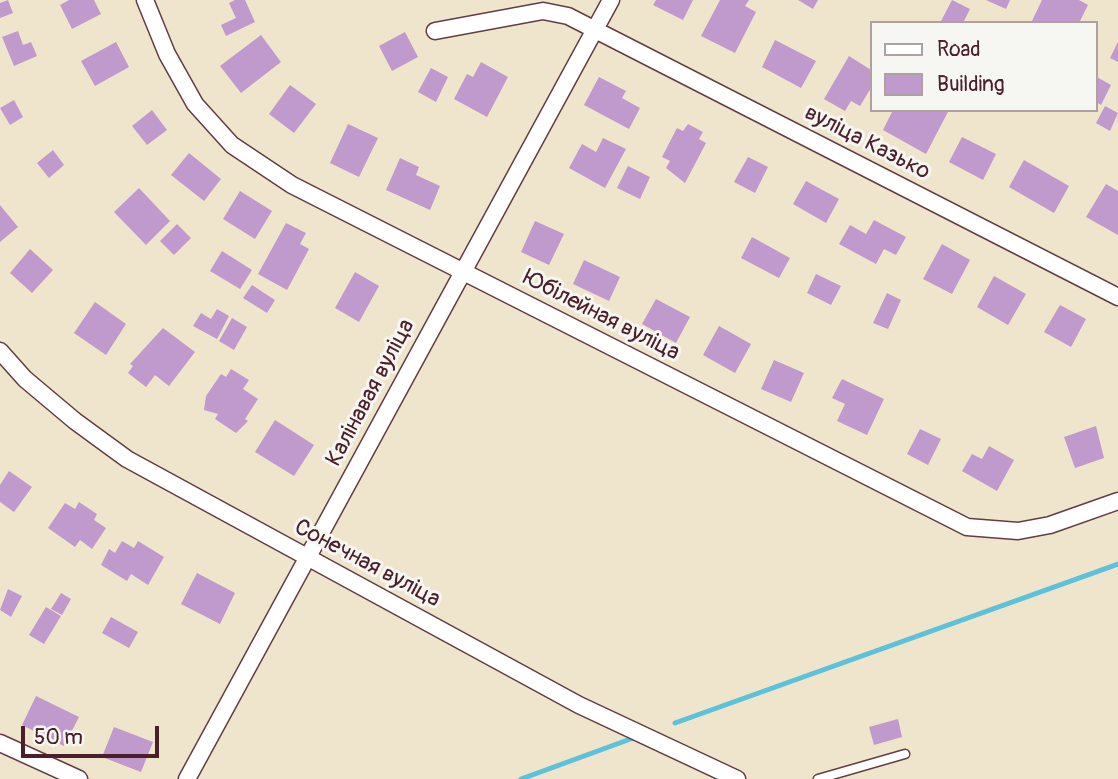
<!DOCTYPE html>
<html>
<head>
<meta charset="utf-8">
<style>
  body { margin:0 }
  #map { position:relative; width:1118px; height:779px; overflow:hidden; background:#efe5cc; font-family:Pangolin,sans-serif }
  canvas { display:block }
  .legend { position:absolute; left:870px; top:21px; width:228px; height:91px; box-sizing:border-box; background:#f6f6f2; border:2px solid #b1a0a2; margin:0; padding:9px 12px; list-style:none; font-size:21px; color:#4a1f2b }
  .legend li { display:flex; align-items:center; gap:14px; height:35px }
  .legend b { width:35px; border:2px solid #b1a0a2 }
  .scale { position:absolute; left:21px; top:726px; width:138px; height:32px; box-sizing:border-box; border:4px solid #4a1f2b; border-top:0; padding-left:9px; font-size:21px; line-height:24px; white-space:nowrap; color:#4a1f2b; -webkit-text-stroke:5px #f6f6f2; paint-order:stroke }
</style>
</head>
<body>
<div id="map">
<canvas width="1118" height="779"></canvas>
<ul class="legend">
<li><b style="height:9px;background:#fff"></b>Road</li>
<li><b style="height:19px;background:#c099cd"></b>Building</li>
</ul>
<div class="scale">50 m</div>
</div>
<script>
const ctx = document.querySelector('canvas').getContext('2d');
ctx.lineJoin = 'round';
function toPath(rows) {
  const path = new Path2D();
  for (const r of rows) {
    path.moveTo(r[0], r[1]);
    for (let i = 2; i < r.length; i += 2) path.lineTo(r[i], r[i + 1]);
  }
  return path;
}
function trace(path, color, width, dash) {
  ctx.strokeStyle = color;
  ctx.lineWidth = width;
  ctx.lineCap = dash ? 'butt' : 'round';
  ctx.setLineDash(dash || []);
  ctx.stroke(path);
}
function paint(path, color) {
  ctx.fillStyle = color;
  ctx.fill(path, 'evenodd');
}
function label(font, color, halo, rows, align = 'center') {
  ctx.font = font + ' Pangolin,sans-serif';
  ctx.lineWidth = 6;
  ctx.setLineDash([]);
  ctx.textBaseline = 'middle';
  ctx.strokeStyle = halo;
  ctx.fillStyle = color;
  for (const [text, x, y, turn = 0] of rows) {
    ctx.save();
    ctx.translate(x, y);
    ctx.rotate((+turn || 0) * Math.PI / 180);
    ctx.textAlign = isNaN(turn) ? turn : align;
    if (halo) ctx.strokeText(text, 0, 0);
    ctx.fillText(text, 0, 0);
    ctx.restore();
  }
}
const stream = toPath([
  [675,723,1118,564],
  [521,779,636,737]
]);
const building = toPath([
  [8,0,13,13,0,18,0,3],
  [69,0,94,0,101,14,72,29,60,5],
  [235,0,245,0,255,22,226,36,221,25,236,18,229,3],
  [656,0,693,0,683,20,653,5],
  [720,0,749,0,745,6,756,12,735,53,701,36],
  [798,0,818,0,813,9],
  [952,0,970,9,963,23,940,23],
  [986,0,1010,0,1006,9],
  [1042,0,1079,0,1088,5,1079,23,1031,23],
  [18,31,23,45,31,42,37,56,14,66,2,37],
  [405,32,418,57,392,71,379,46],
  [261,35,281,62,241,93,220,66],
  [775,40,816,61,801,88,762,67],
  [116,42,129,67,95,86,81,61],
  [1118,42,1118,62,1110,58],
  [849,56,871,70,871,88,860,106,851,101,845,111,824,99],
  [481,62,508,77,487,117,454,99,467,74,473,77],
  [431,68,448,77,436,102,418,92],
  [1095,76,1111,85,1101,105,1095,101],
  [599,77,626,91,622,98,640,108,629,129,584,105],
  [290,85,316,104,294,133,269,114],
  [14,100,23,117,10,125,0,108],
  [1105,106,1118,113,1110,131,1096,123],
  [152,110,167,130,147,145,132,126],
  [893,110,949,110,926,154,883,130],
  [348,124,378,138,359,177,330,163],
  [688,124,703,132,699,139,706,143,685,183,666,168,670,161,662,157,677,128,683,131],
  [962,137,996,154,983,180,949,162],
  [603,138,626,149,605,188,569,168,582,144,596,152],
  [53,150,64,165,49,178,37,163],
  [189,153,221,179,204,201,171,175],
  [748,157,768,167,755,193,734,182],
  [400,158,419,167,416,175,440,186,430,210,386,190],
  [1024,160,1069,186,1054,213,1009,187],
  [628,166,650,177,640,199,617,188],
  [806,181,839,199,826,223,793,204],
  [1106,184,1118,191,1118,235,1086,217],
  [139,188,170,221,146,245,114,212],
  [240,191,272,211,255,239,223,219],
  [0,205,18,227,0,242],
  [874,220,906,237,896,255,884,249,876,264,839,244,850,225,866,234],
  [535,221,564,234,549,265,521,252],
  [286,223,306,233,300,244,309,249,287,290,258,274],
  [177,224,191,238,174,255,160,241],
  [752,237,790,258,779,278,741,258],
  [942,244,970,260,952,294,923,279],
  [30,249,53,270,32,293,10,273],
  [222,251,252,270,240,289,210,271],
  [584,260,620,277,609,301,573,284],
  [355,272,379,286,359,322,335,308],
  [816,274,841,286,831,305,807,293],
  [994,276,1026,294,1008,325,977,307],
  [252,285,275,300,267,313,243,298],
  [887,293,901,300,888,329,873,323],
  [656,299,690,317,676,343,642,324],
  [95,302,126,324,106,355,74,333],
  [1060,305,1086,319,1071,347,1044,332],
  [217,309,229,316,217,339,193,326,201,313,211,319],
  [232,318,247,327,234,350,219,341],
  [719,326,751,344,735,373,703,355],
  [163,328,195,352,169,386,155,375,146,387,128,373,133,366,130,364],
  [774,360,804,373,791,402,761,389],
  [231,369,249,380,243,389,258,399,245,419,248,421,236,433,215,419,218,414,204,410,206,396,221,374,226,377],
  [842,379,884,399,867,435,837,421,845,404,832,398],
  [275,420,314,445,294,476,255,452],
  [1096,426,1104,458,1075,468,1064,437],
  [920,429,941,439,928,465,907,454],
  [989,446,1014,460,997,491,962,471,972,454,982,459],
  [9,471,32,487,14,512,0,502,0,485],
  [79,502,97,514,94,520,106,528,92,549,80,540,75,547,48,528,65,503,75,509],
  [122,541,134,548,138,541,164,557,148,585,131,574,127,581,101,565,109,549,115,553],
  [197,573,235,593,220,624,181,604],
  [8,589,22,596,11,617,0,610],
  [61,593,71,599,62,615,51,609],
  [46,607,61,616,44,644,29,635],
  [111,617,138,632,129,648,102,633],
  [36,696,79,717,64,746,22,725],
  [898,719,902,737,874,745,869,727],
  [114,727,153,742,141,772,102,757]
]);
const lane = toPath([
  [818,779,905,754]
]);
const street = toPath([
  [145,0,167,54,195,104,232,145,292,185,967,527,1018,531,1050,525,1118,501],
  [435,31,543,11,568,16,1118,297],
  [0,351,25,379,75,421,127,459,579,705,737,779],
  [0,743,79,779],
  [187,779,611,0]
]);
const streetNames = [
  ["вуліца Казько",867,143,27],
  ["Юбілейная вуліца",601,316,27],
  ["Калінавая вуліца",371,393,-62],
  ["Сонечная вуліца",367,564,28]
];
trace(stream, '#5cc1d9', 5);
paint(building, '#c099cd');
trace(lane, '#633d43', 11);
trace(street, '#633d43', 19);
trace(lane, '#fff', 8);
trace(street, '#fff', 16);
label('23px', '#4a1f2b', '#f6f6f2', streetNames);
</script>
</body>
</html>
